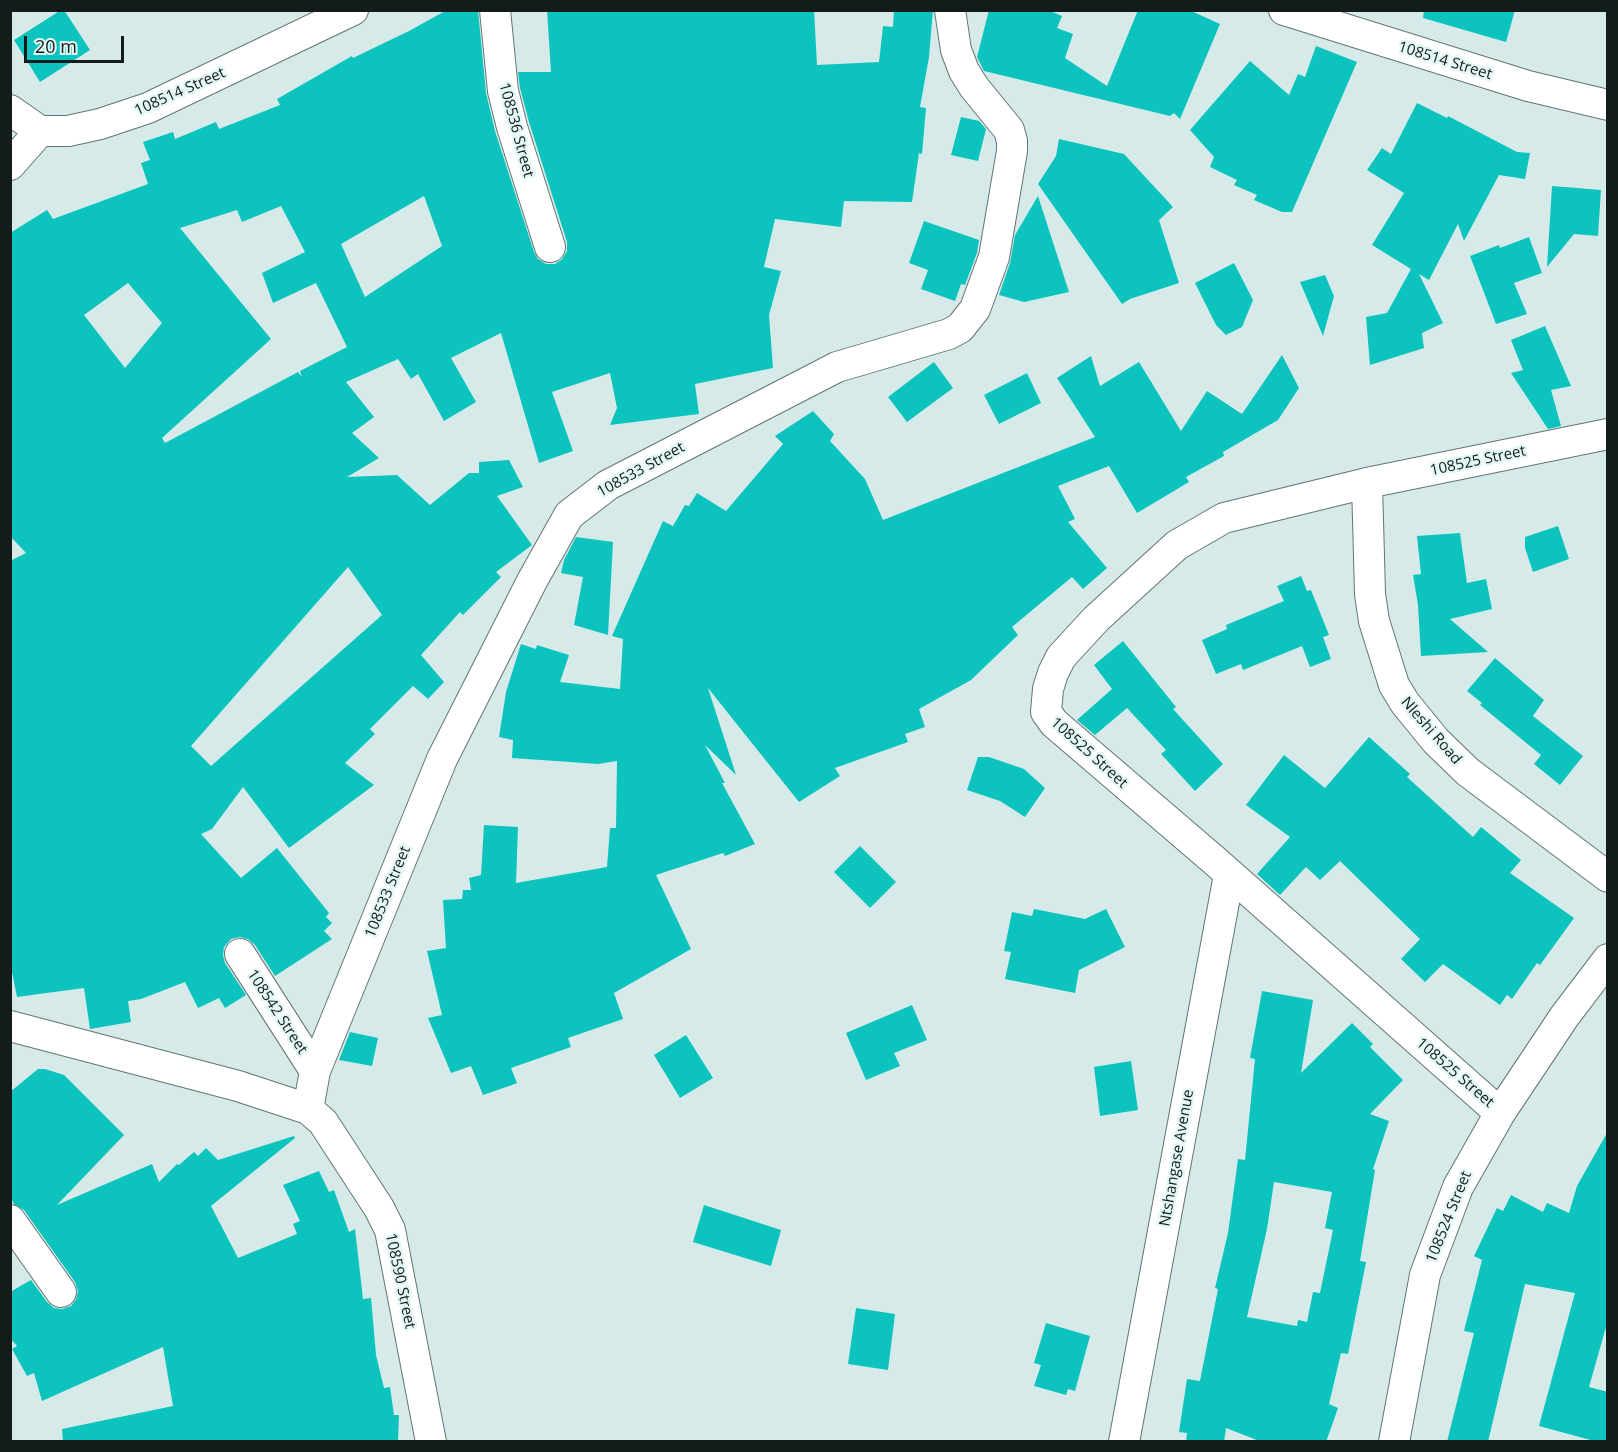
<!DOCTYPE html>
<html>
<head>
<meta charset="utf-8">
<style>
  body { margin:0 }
  #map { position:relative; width:1618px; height:1452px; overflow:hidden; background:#d6ebe9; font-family:"Open Sans",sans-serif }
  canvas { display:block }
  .frame { position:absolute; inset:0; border:12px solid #141b1b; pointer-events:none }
  .scale { position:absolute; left:24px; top:36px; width:100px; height:27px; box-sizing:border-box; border:3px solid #141b1b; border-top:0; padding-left:8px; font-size:18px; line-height:21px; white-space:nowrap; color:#141b1b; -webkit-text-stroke:4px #e3f8f6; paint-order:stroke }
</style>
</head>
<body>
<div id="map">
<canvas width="1618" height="1452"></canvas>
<div class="frame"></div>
<div class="scale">20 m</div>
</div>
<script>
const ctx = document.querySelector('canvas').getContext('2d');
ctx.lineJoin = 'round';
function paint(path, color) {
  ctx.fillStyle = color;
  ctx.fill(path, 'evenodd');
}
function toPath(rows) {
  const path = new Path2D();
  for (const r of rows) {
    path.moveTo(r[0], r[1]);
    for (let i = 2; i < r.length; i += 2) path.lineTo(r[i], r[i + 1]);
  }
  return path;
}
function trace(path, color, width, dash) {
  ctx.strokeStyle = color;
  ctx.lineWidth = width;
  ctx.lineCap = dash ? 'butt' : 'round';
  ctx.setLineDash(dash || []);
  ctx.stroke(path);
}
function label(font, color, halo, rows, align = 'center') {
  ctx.font = font + ' "Open Sans",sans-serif';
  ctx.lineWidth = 5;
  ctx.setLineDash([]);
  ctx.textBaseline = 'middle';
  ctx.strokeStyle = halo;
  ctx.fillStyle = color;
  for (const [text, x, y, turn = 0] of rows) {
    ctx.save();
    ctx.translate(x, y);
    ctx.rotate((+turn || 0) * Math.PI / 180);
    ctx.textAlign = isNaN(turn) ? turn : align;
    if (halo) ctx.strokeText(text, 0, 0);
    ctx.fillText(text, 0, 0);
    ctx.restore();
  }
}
const building = toPath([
  [61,10,64,10,90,50,40,82,14,40],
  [447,10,478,10,486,93,495,131,534,252,538,259,546,264,555,264,562,259,567,251,567,242,529,122,520,88,518,72,551,72,547,10,814,10,817,65,879,62,883,26,893,27,894,10,933,10,929,57,920,107,926,108,922,154,919,153,912,202,844,201,841,227,775,219,764,267,781,271,769,315,773,368,695,384,699,414,610,425,617,408,610,373,552,392,573,451,539,463,501,333,451,358,476,402,444,421,418,374,411,379,398,359,346,382,374,417,352,433,379,458,347,477,397,475,430,505,469,473,479,473,479,462,509,460,523,487,497,496,532,545,496,572,501,577,463,615,460,612,421,655,444,682,428,699,413,686,370,729,375,734,345,763,374,785,289,848,243,787,212,829,201,834,241,878,277,848,329,913,326,917,332,923,324,931,332,939,275,976,255,945,248,939,240,937,231,939,224,947,223,955,225,963,246,995,225,1008,219,998,198,1008,185,982,141,999,128,1001,131,1022,90,1029,84,988,17,997,10,962,10,561,26,553,10,536,10,233,47,210,53,219,148,184,141,163,150,160,143,142,173,132,175,139,216,122,219,129,280,105,277,99,352,56,353,58,409,31],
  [424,196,442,246,365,297,341,244],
  [281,206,305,252,262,273,273,303,316,283,347,347,300,371,302,377,298,372,165,443,162,438,271,339,180,228,237,210,242,222],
  [128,283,162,323,125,368,84,315],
  [348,567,382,615,211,766,191,746],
  [989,10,1048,10,1062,16,1057,28,1073,34,1065,58,1107,86,1138,10,1189,10,1220,24,1180,119,1174,113,1170,116,984,71,977,57],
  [1424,10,1515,10,1506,42,1423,18],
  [1316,46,1357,62,1292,212,1282,212,1254,200,1257,195,1234,185,1237,180,1210,167,1214,157,1190,130,1250,61,1289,95,1298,74,1305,77],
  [1417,103,1447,118,1448,116,1517,152,1530,153,1525,179,1499,175,1464,241,1458,224,1429,280,1419,274,1443,323,1422,333,1424,348,1370,365,1366,317,1387,313,1411,269,1372,245,1404,193,1367,170,1382,148,1391,154],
  [961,117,979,121,986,129,978,161,951,155],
  [1059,139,1124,154,1173,207,1159,220,1179,283,1130,299,1122,304,1038,184,1056,156],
  [1552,186,1601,190,1598,236,1574,234,1547,267],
  [1038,196,1069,292,1024,302,999,295,1010,263,1015,235],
  [924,221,979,240,977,253,965,285,961,284,955,301,921,289,928,270,909,263],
  [1529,237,1542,273,1514,283,1527,314,1496,324,1470,256,1499,245,1500,248],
  [1234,263,1253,300,1242,327,1226,335,1216,325,1195,283],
  [1325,275,1334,296,1323,336,1300,282],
  [1545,326,1571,386,1551,390,1561,426,1548,429,1511,373,1523,370,1511,340],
  [1282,355,1299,388,1278,420,1223,452,1224,456,1186,477,1189,482,1137,513,1109,466,1058,486,1075,519,1068,522,1107,568,1083,589,1072,577,1012,627,1018,635,971,680,919,709,925,727,905,734,908,742,835,768,840,776,799,802,708,688,736,775,705,745,725,783,722,783,755,844,725,856,723,853,656,875,691,949,614,993,623,1019,568,1038,571,1047,511,1068,517,1083,512,1085,483,1095,471,1066,451,1073,428,1018,442,1015,427,951,446,948,443,900,462,899,463,890,471,890,469,878,481,875,484,825,518,827,516,883,607,867,610,828,616,828,617,761,598,764,512,758,513,740,499,737,506,692,521,644,536,649,537,645,569,655,560,682,620,689,623,639,612,636,663,521,673,526,685,505,689,506,697,493,726,511,783,444,775,436,813,411,834,434,830,441,865,479,883,520,1095,437,1057,378,1091,356,1100,386,1139,362,1181,431,1207,391,1242,414],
  [934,362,953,388,907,422,888,397],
  [1027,373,1041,403,999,424,984,395],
  [1558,526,1569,559,1533,572,1525,548,1525,537],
  [1460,533,1467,583,1486,579,1492,609,1450,619,1488,652,1421,656,1418,605,1413,575,1421,574,1417,536],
  [576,537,613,542,608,635,574,625,583,577,561,573,564,560],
  [1301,576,1307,591,1311,590,1329,635,1323,637,1331,659,1310,667,1302,646,1243,670,1241,664,1216,674,1202,640,1227,629,1226,625,1284,601,1277,586],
  [1123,641,1176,707,1173,709,1223,764,1195,791,1161,754,1166,750,1127,708,1095,735,1077,720,1112,689,1094,665],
  [1495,658,1544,700,1533,716,1583,756,1560,785,1534,764,1541,755,1480,705,1482,703,1467,691],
  [1369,737,1410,774,1407,777,1473,837,1481,827,1521,860,1510,873,1574,918,1540,965,1537,963,1512,999,1507,995,1500,1005,1443,964,1425,982,1401,959,1420,939,1340,861,1320,880,1306,867,1280,895,1257,874,1290,837,1246,805,1284,755,1325,788],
  [978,757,989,757,1024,769,1045,788,1025,817,1000,801,967,790],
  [860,846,896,882,870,908,834,872],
  [1034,909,1085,919,1106,909,1125,947,1079,970,1075,993,1005,979,1011,952,1004,951,1012,912,1032,916],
  [1262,991,1313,1000,1301,1073,1352,1023,1373,1044,1370,1047,1403,1080,1370,1114,1389,1121,1373,1169,1375,1170,1360,1261,1366,1262,1348,1354,1341,1353,1329,1404,1338,1408,1326,1442,1262,1442,1226,1428,1224,1442,1186,1442,1187,1433,1179,1432,1187,1379,1200,1381,1218,1289,1215,1288,1228,1233,1238,1159,1245,1160,1255,1059,1250,1058],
  [1274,1182,1332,1192,1325,1228,1333,1230,1320,1293,1313,1292,1307,1322,1298,1320,1297,1326,1247,1317,1267,1229],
  [912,1005,927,1040,894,1053,900,1066,866,1080,846,1033],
  [350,1032,378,1038,372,1066,339,1060],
  [686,1035,713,1078,680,1098,654,1055],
  [1131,1061,1138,1110,1100,1116,1094,1067],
  [38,1069,45,1069,64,1075,124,1135,57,1205,152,1164,159,1182,177,1164,179,1165,194,1152,198,1156,206,1148,218,1160,294,1136,295,1138,211,1206,238,1258,297,1234,293,1224,300,1221,283,1185,319,1171,329,1192,334,1190,349,1232,355,1229,363,1299,371,1298,376,1355,384,1388,390,1387,394,1415,399,1415,398,1442,63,1442,62,1429,173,1406,163,1347,42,1401,34,1373,27,1376,12,1349,17,1346,10,1338,10,1292,31,1280,47,1302,54,1308,62,1309,71,1306,76,1300,78,1291,75,1282,24,1210,14,1204,10,1197,10,1092],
  [1608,1131,1608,1320,1589,1387,1608,1392,1608,1442,1598,1442,1539,1426,1575,1293,1525,1284,1488,1442,1447,1442,1474,1333,1464,1331,1482,1260,1474,1256,1497,1208,1503,1211,1511,1195,1543,1212,1547,1203,1569,1213,1577,1186],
  [704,1205,781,1230,771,1266,693,1242],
  [856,1308,895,1314,888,1370,848,1364],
  [1046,1323,1090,1336,1075,1391,1068,1389,1066,1395,1034,1386,1041,1365,1034,1363]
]);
const minor = toPath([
  [495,10,503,91,512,127,550,247],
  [1284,10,1528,86,1608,105],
  [10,110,40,131],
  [10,165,40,131,68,131,100,124,148,108,353,10],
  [1367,483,1370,594,1374,621,1394,685,1405,703,1436,741,1468,772,1608,877],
  [240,954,315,1071],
  [10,1026,238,1086,308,1109,323,1122,379,1208,390,1230,431,1442],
  [308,1109,315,1071,442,759,532,581,569,515,608,485,837,367,949,334,960,328,975,309,994,257,1012,151,1012,141,1009,130,974,87,964,71,956,50,950,10],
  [1500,1113,1215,861,1054,723,1046,712,1048,689,1053,673,1061,657,1096,619,1177,545,1224,518,1367,483,1608,434],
  [10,1220,61,1292],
  [1124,1442,1229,875],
  [1394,1442,1425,1275,1458,1187,1500,1113,1564,1017,1608,959]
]);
const streetNames = [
  ["108514 Street",1445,61,17],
  ["108514 Street",180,92,-24],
  ["108536 Street",516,130,75],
  ["108525 Street",1478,461,-12],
  ["108533 Street",641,470,-29],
  ["Nleshi Road",1431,731,49],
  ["108525 Street",1089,753,42],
  ["108533 Street",388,892,-68],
  ["108542 Street",277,1012,57],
  ["108525 Street",1455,1073,41],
  ["Ntshangase Avenue",1177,1158,-80],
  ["108524 Street",1449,1217,-68],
  ["108590 Street",400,1281,78]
];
paint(building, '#0cc4bd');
trace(minor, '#627573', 32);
trace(minor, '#fff', 30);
label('15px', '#141b1b', '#e3f8f6', streetNames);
</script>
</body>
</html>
